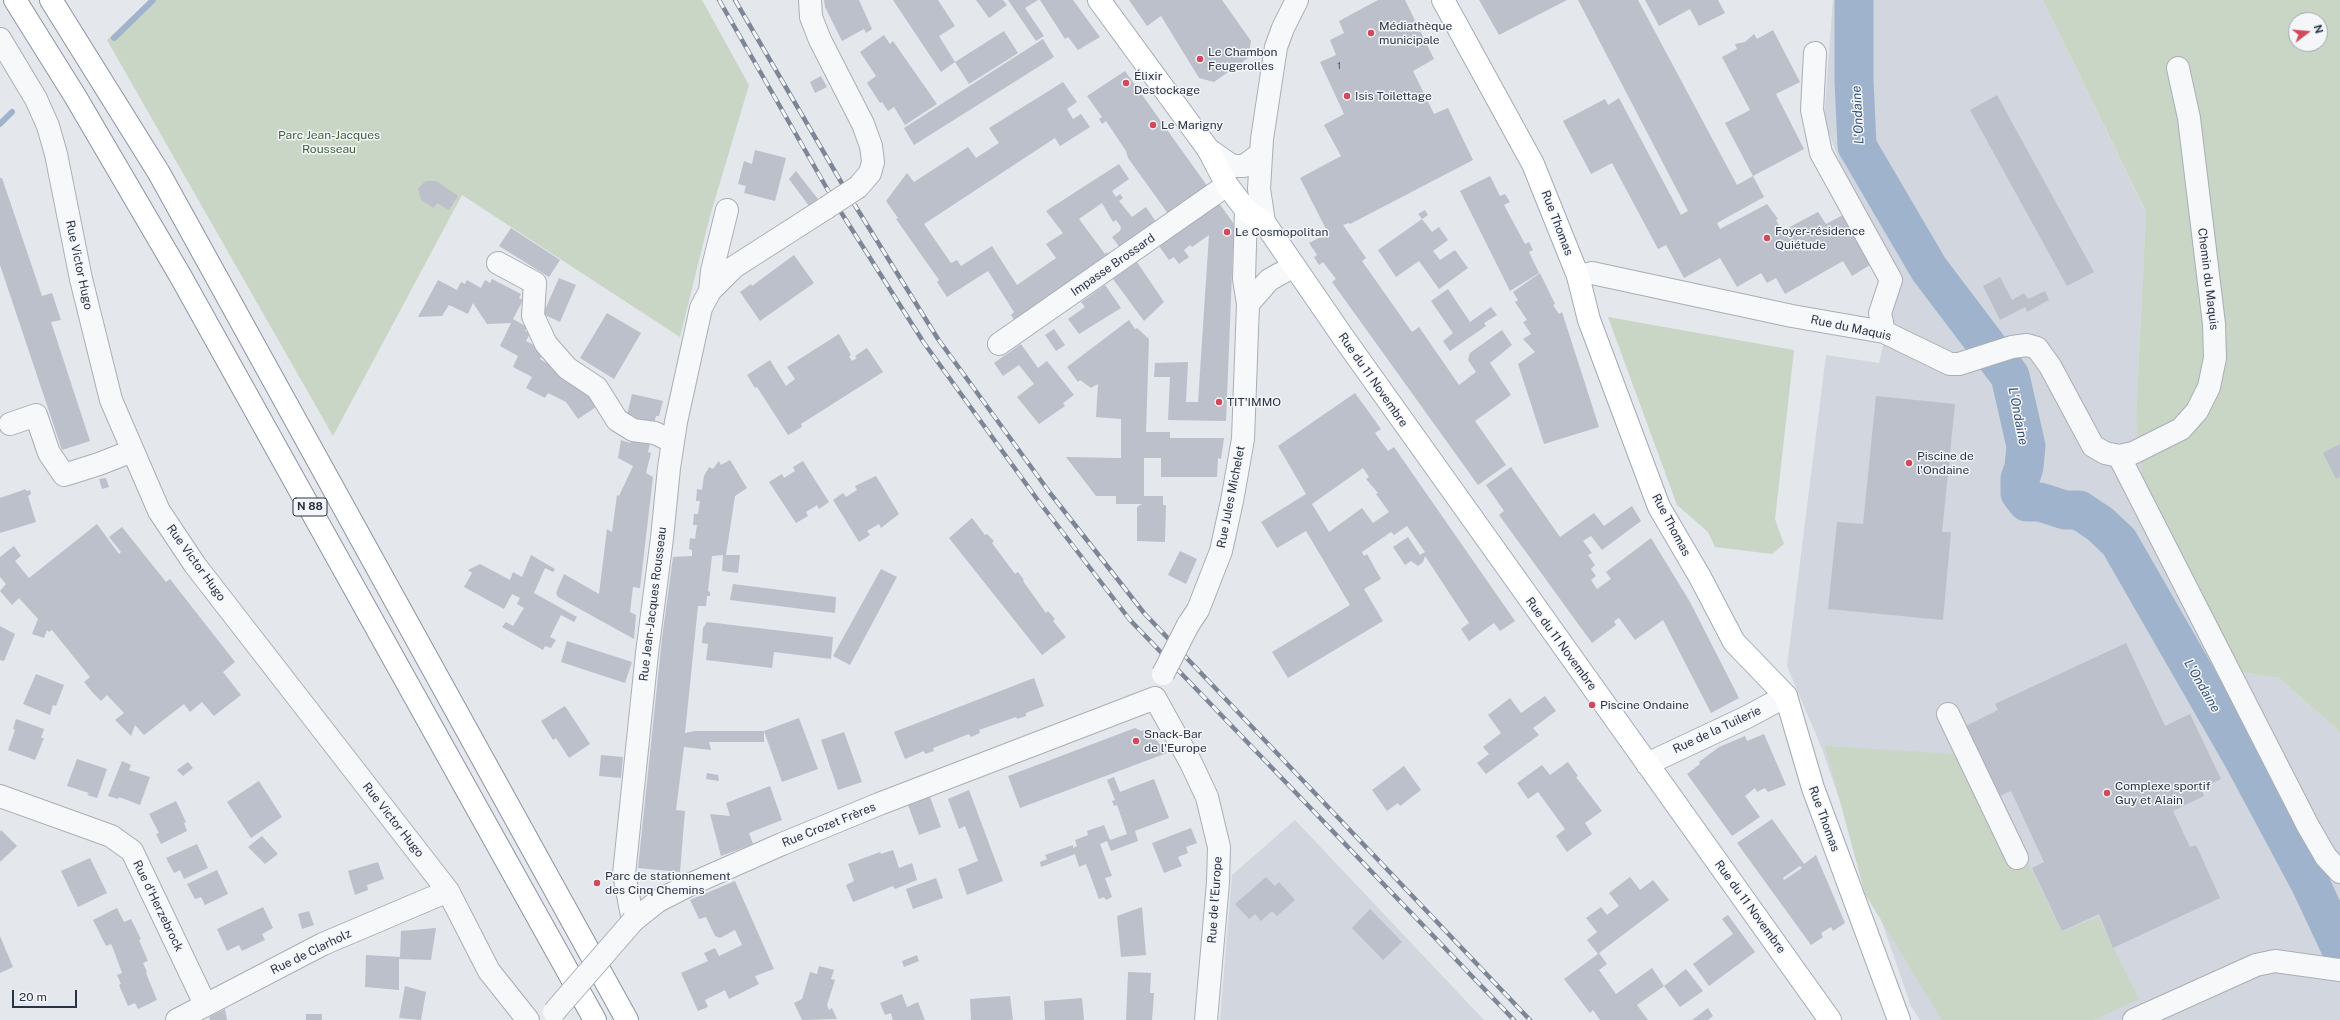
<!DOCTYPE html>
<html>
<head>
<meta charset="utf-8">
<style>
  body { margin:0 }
  #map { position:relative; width:2340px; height:1020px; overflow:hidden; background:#e4e7ec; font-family:"Public Sans",sans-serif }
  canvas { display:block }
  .north { position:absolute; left:2288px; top:12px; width:40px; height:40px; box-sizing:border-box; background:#f4f6f9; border:1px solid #a4a8b1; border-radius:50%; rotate:74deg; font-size:11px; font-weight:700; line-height:16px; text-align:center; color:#2b3445 }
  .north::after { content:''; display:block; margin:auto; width:14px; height:18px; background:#d1495b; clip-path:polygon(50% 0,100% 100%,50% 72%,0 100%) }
  .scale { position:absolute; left:12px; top:990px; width:65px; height:18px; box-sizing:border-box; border:2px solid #2b3445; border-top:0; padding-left:5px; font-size:12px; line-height:14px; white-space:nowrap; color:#2b3445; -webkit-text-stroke:3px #f4f6f9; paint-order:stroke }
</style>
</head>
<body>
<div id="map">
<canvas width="2340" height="1020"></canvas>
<div class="north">N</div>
<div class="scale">20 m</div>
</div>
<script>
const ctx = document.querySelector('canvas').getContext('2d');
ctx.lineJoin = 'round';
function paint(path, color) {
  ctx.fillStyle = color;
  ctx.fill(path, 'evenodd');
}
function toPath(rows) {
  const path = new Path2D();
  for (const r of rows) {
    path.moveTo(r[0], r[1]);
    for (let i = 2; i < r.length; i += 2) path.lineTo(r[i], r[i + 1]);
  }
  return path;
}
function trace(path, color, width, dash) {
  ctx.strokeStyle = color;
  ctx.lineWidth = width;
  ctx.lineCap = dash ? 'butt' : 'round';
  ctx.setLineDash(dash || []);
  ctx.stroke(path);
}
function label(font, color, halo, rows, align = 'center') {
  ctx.font = font + ' "Public Sans",sans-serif';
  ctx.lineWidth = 3;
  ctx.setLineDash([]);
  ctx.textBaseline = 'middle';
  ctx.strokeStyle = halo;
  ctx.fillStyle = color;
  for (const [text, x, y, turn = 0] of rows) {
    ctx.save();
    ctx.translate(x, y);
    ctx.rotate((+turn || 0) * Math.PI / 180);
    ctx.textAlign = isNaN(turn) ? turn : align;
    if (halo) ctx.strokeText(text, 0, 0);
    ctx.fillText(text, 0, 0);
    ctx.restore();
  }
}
const built = toPath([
  [1833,0,2043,0,2146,213,2136,416,2235,671,2279,678,2340,732,2340,1020,1920,1020,1911,1006,1822,749,1787,666,1826,355,1879,363,1898,283,1849,188,1824,119],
  [1295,820,1484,1020,1220,1020,1232,875]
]);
const green = toPath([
  [153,0,702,0,749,85,710,216,680,337,462,195,333,436,107,40],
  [2043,0,2340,0,2340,732,2279,678,2235,671,2145,501,2136,416,2146,212],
  [2296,20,2320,20,2320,44,2296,44],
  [1608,317,1794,350,1775,519,1784,544,1772,554,1715,547,1708,532,1677,505],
  [1825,746,1955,754,2012,870,2028,863,2062,932,2098,917,2139,999,2094,1020,1942,1020,1865,894]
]);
const stream = toPath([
  [114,38,153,0],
  [0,124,12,112]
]);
const river = toPath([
  [1854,0,1854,80,1857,146,1929,269,2010,376,2026,446,2024,467,2020,479,2020,493,2027,502,2040,502,2065,510,2079,510,2100,524,2119,542,2243,758,2310,883,2340,947]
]);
const building = toPath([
  [824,0,859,0,872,29,866,33,864,29,842,41,825,7],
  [893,0,938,0,955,26,939,36,955,62,1004,31,1018,53,969,84,955,62,941,72],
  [976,0,1003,0,1007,5,989,18],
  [1008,0,1038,0,1025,8,1044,36,1036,41],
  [1040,0,1073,0,1100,37,1078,50,1068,37,1065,39],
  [1129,0,1222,0,1251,41,1248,58,1214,82,1199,78,1161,16,1147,26],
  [1378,0,1405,0,1434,59,1413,71,1434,114,1448,108,1473,160,1350,224,1349,223,1343,225,1366,258,1362,261,1412,332,1419,327,1459,385,1476,372,1468,360,1470,353,1502,330,1512,345,1490,363,1511,395,1475,421,1506,465,1478,485,1332,282,1336,279,1323,262,1319,265,1314,257,1317,255,1309,243,1328,233,1300,178,1341,156,1324,125,1344,114,1320,62,1336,55,1330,40,1344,33,1339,21],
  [1479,0,1567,0,1499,35],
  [1578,0,1638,0,1737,185,1753,176,1764,197,1717,223,1720,229,1767,204,1778,219,1776,220,1782,231,1818,212,1826,224,1843,215,1870,265,1852,276,1843,261,1785,294,1776,278,1767,283,1761,273,1737,287,1720,258,1684,278,1666,245,1658,249,1612,163,1591,174,1563,121,1605,99,1608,105,1619,98,1681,215,1688,211],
  [1645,0,1718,0,1725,13,1699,26,1690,9,1659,26],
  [1773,30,1800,82,1776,94,1804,149,1753,176,1725,123,1750,110,1722,57,1737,49,1735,44,1745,42,1754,34,1757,39],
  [884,35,890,44,893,41,937,104,905,125,894,107,888,111,882,102,880,103,867,83,876,76,860,52],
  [1043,39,1054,57,914,145,904,128],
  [1125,71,1208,187,1169,215,1128,158,1126,151,1106,121,1102,124,1099,119,1102,117,1087,96],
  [821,76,827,87,815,93,810,82],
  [1063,82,1077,102,1067,109,1073,119,1081,114,1090,127,1060,146,1055,138,924,224,951,263,957,260,961,266,992,246,1017,285,1056,258,1046,244,1063,233,1046,211,1119,164,1129,179,1112,191,1116,197,1120,194,1123,198,1119,201,1132,217,1146,207,1156,222,1121,249,1112,237,1120,231,1121,227,1116,220,1113,222,1102,203,1079,219,1105,254,1107,252,1111,257,1017,324,1011,315,1014,312,988,271,947,297,937,282,939,280,896,219,898,218,886,201,907,173,914,182,968,147,976,158,999,143,989,128],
  [1997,95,2094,272,2067,286,1970,110],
  [755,150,786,158,775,201,744,193,746,186,738,184,744,161,752,164],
  [796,171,818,199,809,206,789,179],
  [1490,176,1500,196,1505,194,1510,202,1504,205,1525,244,1529,242,1533,250,1529,252,1539,273,1510,291,1460,191],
  [0,178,2,178,42,296,52,293,61,320,51,322,90,441,62,450,0,265],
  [426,181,436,181,458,196,449,210,437,203,434,208,421,200,418,188],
  [1219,203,1234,224,1226,421,1168,420,1170,377,1154,377,1155,363,1188,362,1186,402,1198,402,1209,235,1192,247,1190,245,1184,250,1189,257,1179,264,1174,257,1169,260,1159,246],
  [1425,210,1428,215,1422,219,1418,214],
  [1422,219,1432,232,1439,227,1448,240,1433,251,1440,260,1455,250,1468,268,1439,289,1419,261,1396,277,1378,250],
  [511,228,560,260,549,277,499,246],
  [794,255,814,283,760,321,740,292,751,284,752,286],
  [1137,262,1164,302,1144,321,1113,279],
  [1540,273,1555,304,1553,305,1559,314,1562,312,1599,427,1544,444,1518,364,1535,352,1523,339,1531,334,1523,322,1527,320,1515,302,1518,300,1513,292],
  [2000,277,2012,300,2024,293,2028,299,2045,291,2049,300,2027,312,2025,307,2000,320,1983,286],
  [559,278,576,285,560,322,543,314],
  [492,279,521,294,519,298,523,300,513,319,527,327,525,331,530,333,526,341,545,351,540,359,583,386,599,405,578,419,566,402,548,393,545,398,526,388,532,377,513,367,518,356,500,346,511,323,487,324,473,303,468,314,449,305,442,316,418,317,438,280,457,290,461,282,465,284,467,280,481,288,485,280,490,283],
  [1105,285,1121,308,1079,334,1068,319,1085,307,1081,302],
  [1448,289,1470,322,1491,307,1497,315,1484,323,1486,326,1450,351,1443,341,1453,333,1431,301],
  [607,313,641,333,614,379,580,358],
  [1129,320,1135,329,1137,328,1149,339,1146,432,1170,432,1170,438,1224,438,1221,459,1218,458,1217,477,1161,477,1161,458,1144,458,1144,496,1163,496,1163,505,1166,505,1165,542,1137,541,1137,507,1142,504,1116,504,1116,496,1096,496,1066,457,1121,458,1121,419,1096,417,1098,384,1091,388,1080,380,1078,382,1067,367],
  [1054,329,1065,345,1056,351,1045,335],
  [839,334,851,355,849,356,852,361,857,358,855,356,867,348,883,372,801,424,802,427,788,435,757,387,755,388,747,375,770,360,786,386,795,379,787,367],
  [1021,344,1038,368,1047,361,1074,395,1063,403,1065,406,1039,424,1017,397,1034,384,1019,365,1003,376,994,363],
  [1355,393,1381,429,1375,433,1388,451,1394,447,1515,621,1500,631,1494,623,1469,641,1461,629,1469,623,1425,556,1423,562,1418,566,1411,561,1405,565,1393,547,1408,537,1420,555,1425,552,1407,526,1394,535,1391,532,1362,552,1364,556,1367,554,1381,579,1364,589,1383,621,1288,678,1272,652,1350,605,1306,531,1277,548,1261,522,1306,494,1278,446],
  [1363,468,1369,477,1366,479,1378,493,1376,494,1389,512,1373,523,1362,508,1329,532,1312,504],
  [632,394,663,401,659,416,656,416,654,424,635,420,636,417,627,415],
  [1876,396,1955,404,1942,532,1951,532,1943,620,1828,609,1837,522,1863,524],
  [621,440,630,443,631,440,650,444,648,452,651,453,646,473,653,477,640,588,633,587,630,612,636,615,634,639,558,597,556,593,564,574,599,594,607,529,612,532,617,495,619,496,633,466,618,458],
  [2340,444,2340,477,2336,479,2323,453],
  [730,460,747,488,735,496,726,555,740,555,738,573,722,571,723,555,712,556,708,591,710,592,710,596,707,596,706,606,698,606,685,733,695,731,764,731,764,742,709,742,711,750,684,747,676,810,685,811,680,872,638,868,662,638,673,557,692,556,692,550,689,549,690,538,695,539,697,525,693,525,694,514,698,514,700,501,696,501,697,489,702,490,704,476,709,467,713,469,719,461,721,465],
  [803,461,829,502,819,509,817,505,806,512,808,516,796,523,769,482,782,474,784,478,795,471,793,467],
  [1511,467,1560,537,1594,513,1604,526,1632,506,1641,521,1602,550,1591,536,1583,541,1592,553,1588,555,1595,565,1591,569,1596,576,1591,580,1597,589,1611,579,1606,572,1651,538,1690,602,1739,698,1711,713,1663,620,1635,640,1619,618,1614,621,1616,625,1592,643,1499,515,1504,511,1486,485],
  [876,476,899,514,881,528,879,524,867,531,870,535,859,542,833,500,843,493,846,497,857,490,855,486],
  [106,478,109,487,102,489,99,479],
  [26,489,26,491,30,490,31,494,28,496,36,522,0,533,0,498],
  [972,518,985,535,987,534,994,541,992,543,1015,574,1018,572,1024,580,1023,581,1046,613,1048,611,1055,619,1053,621,1066,637,1042,655,949,538],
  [97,524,119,554,121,552,109,537,122,527,166,582,170,579,235,662,223,672,241,695,214,716,202,702,190,712,184,704,144,735,135,725,131,736,115,720,124,713,107,695,101,701,93,693,84,682,90,677,52,630,49,632,47,630,44,638,32,634,38,619,19,598,12,605,0,591,6,584,0,577,0,557,14,546,21,556,15,561,29,578],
  [1180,551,1197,559,1186,584,1168,575],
  [531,555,555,569,553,572,545,568,534,593,577,617,574,622,561,615,550,637,556,640,551,648,545,646,543,650,502,627,506,622,513,626,524,608,517,604,520,598,512,594,504,609,464,587,472,573,468,570,480,564,510,580,513,572,522,577],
  [881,569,897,577,850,665,833,656],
  [733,584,836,597,835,613,730,600],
  [707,622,833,637,831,659,774,652,772,668,706,660,708,644,702,643,703,628],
  [0,626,15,634,4,661,0,660],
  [567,641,632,662,625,683,561,662],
  [2126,643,2165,726,2190,714,2221,779,2201,789,2204,796,2173,811,2190,847,2196,845,2220,898,2113,948,2099,914,2062,931,2032,868,2044,862,2011,791,1999,796,1966,726,1998,710,1995,704],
  [36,674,64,685,56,706,53,705,50,715,23,704],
  [1034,678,1044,706,1026,713,1026,716,1017,719,1016,717,979,730,980,733,971,737,969,734,933,748,934,751,925,754,924,751,905,759,894,732],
  [1545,696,1556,711,1533,728,1539,735,1486,774,1477,763,1489,754,1483,747,1501,733,1488,715,1510,698,1521,713],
  [565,706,590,744,569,758,556,738,553,740,541,721],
  [799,718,818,769,782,782,764,731],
  [16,719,44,729,41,738,44,738,35,760,8,750,15,730,13,729],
  [1135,728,1141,731,1147,729,1167,753,1020,808,1008,776],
  [844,732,862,782,838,790,821,740],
  [1764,734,1786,785,1768,792,1765,788,1757,792,1755,788,1745,796,1760,817,1732,836,1687,774,1700,764,1699,762,1719,747,1745,736,1747,741],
  [601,755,623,757,621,778,599,776],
  [77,759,107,769,97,798,87,795,89,793,67,786],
  [122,761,131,765,129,770,150,777,140,805,119,797,118,799,108,796],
  [188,762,193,768,183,776,177,770],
  [1568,762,1578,776,1576,777,1602,811,1585,823,1592,834,1567,852,1556,836,1565,829,1538,792,1528,799,1517,783,1542,765,1550,775],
  [1404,766,1421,790,1400,806,1398,803,1387,811,1372,790],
  [707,773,718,775,719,781,706,779],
  [1114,777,1120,792,1154,779,1169,818,1135,831,1138,841,1111,851,1107,841,1100,844,1112,876,1105,878,1112,897,1106,900,1104,897,1099,899,1086,864,1079,867,1075,854,1041,867,1040,862,1047,859,1045,855,1073,845,1073,848,1077,846,1075,840,1088,835,1087,831,1104,825,1110,840,1127,834,1117,805,1114,806,1112,801,1115,800,1107,780],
  [259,781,282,817,251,838,227,802],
  [770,786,782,820,749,833,753,844,721,856,710,814,730,816,726,803],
  [969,790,1003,881,967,895,958,869,978,861,965,826,959,829,948,799],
  [930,797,941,827,919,835,908,805],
  [176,801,186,822,184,823,187,831,161,844,156,834,159,833,149,814],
  [1772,819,1804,864,1816,855,1845,923,1833,931,1831,927,1821,933,1823,937,1811,945,1737,843],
  [1800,866,1802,868,1784,880,1783,878],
  [1191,828,1197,843,1186,847,1188,853,1178,857,1182,866,1164,873,1152,843],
  [1,830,17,846,0,862,0,832],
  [262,836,278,854,265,864,248,847],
  [197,844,208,868,184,879,180,870,174,873,166,858],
  [893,850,899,868,912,863,917,880,895,889,893,886,853,902,846,885,854,881,848,864,880,852,881,854],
  [90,858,107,893,78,907,61,871],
  [378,862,384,879,367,885,368,890,355,895,348,871],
  [217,870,228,894,205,905,201,897,195,899,187,884],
  [1266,877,1275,886,1279,882,1295,900,1277,916,1272,911,1261,921,1255,914,1249,919,1235,904],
  [1630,877,1640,890,1653,880,1669,900,1599,953,1607,964,1599,970,1616,994,1652,968,1664,986,1686,969,1703,991,1680,1007,1664,986,1637,1005,1648,1020,1600,1020,1593,1010,1590,1013,1564,979,1598,954,1587,940,1597,932,1586,918,1601,907,1607,915,1619,906,1609,893],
  [936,878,943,898,913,909,906,889],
  [735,881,774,969,755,976,759,984,729,999,725,990,705,1000,708,1007,698,1011,681,973,708,961,704,953,715,948,719,956,742,945,735,930,720,938,715,936,706,917,699,919,690,900],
  [263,907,273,928,262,934,265,940,242,951,239,945,227,951,217,929],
  [1142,907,1146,955,1121,957,1117,916],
  [117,908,124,922,131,919,141,939,139,940,148,961,143,963,147,972,146,973,157,1000,138,1009,135,1003,128,1006,119,985,121,984,117,975,122,973,114,951,111,944,106,946,93,920],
  [1370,909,1402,942,1383,960,1352,928],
  [309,911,314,925,302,929,298,914],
  [1728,915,1755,952,1709,986,1693,964,1733,934,1722,919],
  [436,928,431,960,399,959,399,990,365,987,366,955,400,957,401,931],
  [0,936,13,967,0,973],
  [917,955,919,961,904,967,902,961],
  [819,966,834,970,831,979,835,980,827,1005,829,1010,832,1008,837,1019,802,1020,794,1003,802,999,810,972,817,974],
  [1128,972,1151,973,1150,993,1154,993,1152,1020,1126,1020],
  [405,986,426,992,421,1020,399,1018],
  [902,994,907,1007,918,1002,925,1020,893,1020,891,1013,885,1015,880,1003],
  [1010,996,1013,1020,971,1020,970,999],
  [1082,998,1084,1020,1045,1020,1044,1001],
  [1708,1008,1713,1016,1708,1020,1692,1020],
  [225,1009,227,1020,210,1020,209,1017],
  [306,1014,322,1014,322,1020,306,1020]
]);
const minor = toPath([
  [810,0,811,17,820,40,863,124,871,146,873,162,870,173,858,187],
  [0,39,36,99,48,126,56,154,81,279,111,400,159,511,195,565,448,891,489,971,528,1020],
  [1815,53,1812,110,1821,153,1891,280,1880,313,1884,332],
  [1208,149,1232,166,1244,166,1260,154],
  [826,208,734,267,710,291,701,308,676,422,669,468,662,538,647,653,624,874,633,921,658,901,689,885,782,844,879,804,1155,698],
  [1264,222,1259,189,1262,139,1276,47,1283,28,1297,0],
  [498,263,535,283,533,316,546,344,567,368,597,388,617,420,633,430,655,433,673,442],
  [1578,276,1592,273,1792,316,1884,332,1950,364,1959,364,2012,347,2027,345,2037,348,2050,366,2093,446,2105,453,2119,456,2133,453,2181,429,2197,411,2209,387,2215,358,2214,324,2189,118,2178,68],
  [710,291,712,271,727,210],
  [1248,304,1269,280,1294,266],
  [999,344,1227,185],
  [10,424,36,415,49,453,64,475,99,464,132,451],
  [2119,456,2308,826,2326,857,2340,872],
  [1188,625,1198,610,1221,551,1232,501,1243,439,1248,304,1244,279,1246,210],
  [1155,698,1191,763,1207,797,1219,847,1218,882,1206,1020],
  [1948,714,2017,858],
  [1647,764,1747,717,1786,696],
  [0,796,111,836,132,851,205,1004],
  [177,1020,323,944,448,891],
  [2134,1020,2256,965,2275,961,2340,970]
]);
const major = toPath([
  [1099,0,1208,149,1227,185,1246,210,1264,222,1343,337,1830,1020],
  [1443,0,1533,164,1578,276,1589,320,1659,507,1700,577,1734,642,1786,696,1813,788,1899,1020]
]);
const highway = toPath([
  [15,0,75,96,181,277,595,1020],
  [51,0,159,173,627,1020]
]);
const rail = toPath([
  [719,0,837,206,924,343,1037,499,1130,620,1514,1020],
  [735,0,851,199,938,339,1050,493,1144,613,1530,1020]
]);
const minorBridge = toPath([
  [826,208,858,187],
  [1163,674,1188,625],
  [554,1012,633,921]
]);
const markers = [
  [1371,33,4,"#d1495b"],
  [1200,59,4,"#d1495b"],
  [1126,83,4,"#d1495b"],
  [1347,96,4,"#d1495b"],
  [1153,125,4,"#d1495b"],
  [1227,232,4,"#d1495b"],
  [1767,238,4,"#d1495b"],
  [1219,402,4,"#d1495b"],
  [1909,463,4,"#d1495b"],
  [1592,705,4,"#d1495b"],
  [1136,741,4,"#d1495b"],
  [2107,793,4,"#d1495b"],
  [597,883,4,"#d1495b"]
];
const numberNames = [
  ["1",1339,66]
];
const shields = [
  [310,507,34]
];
const shieldNames = [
  ["N 88",310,507]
];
const poiNames = [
  ["Médiathèque",1379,26],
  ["municipale",1379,40],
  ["Le Chambon",1208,52],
  ["Feugerolles",1208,66],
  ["Élixir",1134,76],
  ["Destockage",1134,90],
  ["Isis Toilettage",1355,96],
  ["Le Marigny",1161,125],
  ["Foyer-résidence",1775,231],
  ["Quiétude",1775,245],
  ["Le Cosmopolitan",1235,232],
  ["TIT'IMMO",1227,402],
  ["Piscine de",1917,456],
  ["l'Ondaine",1917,470],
  ["Piscine Ondaine",1600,705],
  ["Snack-Bar",1144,734],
  ["de l'Europe",1144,748],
  ["Complexe sportif",2115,786],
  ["Guy et Alain",2115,800],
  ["Parc de stationnement",605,876],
  ["des Cinq Chemins",605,890]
];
const parkNames = [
  ["Parc Jean-Jacques",329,135],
  ["Rousseau",329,149]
];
const streetNames = [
  ["Rue Thomas",1557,223,69],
  ["Rue Victor Hugo",79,265,78],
  ["Impasse Brossard",1113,265,-35],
  ["Chemin du Maquis",2208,279,83],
  ["Rue du Maquis",1851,328,12],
  ["Rue du 11 Novembre",1373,380,55],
  ["Rue Jules Michelet",1231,497,-79],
  ["Rue Thomas",1671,525,62],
  ["Rue Victor Hugo",196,563,54],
  ["Rue Jean-Jacques Rousseau",653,604,-83],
  ["Rue du 11 Novembre",1561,644,54],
  ["Rue de la Tuilerie",1717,730,-25],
  ["Rue Thomas",1824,819,70],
  ["Rue Victor Hugo",393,820,52],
  ["Rue Crozet Frères",829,825,-22],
  ["Rue de l'Europe",1215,900,-86],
  ["Rue d'Herzebrock",158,906,64],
  ["Rue du 11 Novembre",1750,907,54],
  ["Rue de Clarholz",311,952,-26]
];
const waterNames = [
  ["L'Ondaine",1858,115,-93],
  ["L'Ondaine",2018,416,79],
  ["L'Ondaine",2202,686,60]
];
paint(built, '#d2d6de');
paint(green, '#c9d6c5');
trace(stream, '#9fb4cc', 6);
trace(river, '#9fb4cc', 39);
paint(building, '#bbc0ca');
trace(minor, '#a9aeb7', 24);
trace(major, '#a3abb8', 24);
trace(highway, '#8b94a3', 24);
trace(minor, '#f7f8fa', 22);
trace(major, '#fff', 22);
trace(highway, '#fff', 22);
trace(rail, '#7d8696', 4.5);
trace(rail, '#f4f6f9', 3, [9]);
trace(minorBridge, '#a9aeb7', 24, []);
trace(minorBridge, '#f7f8fa', 22);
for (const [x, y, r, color] of markers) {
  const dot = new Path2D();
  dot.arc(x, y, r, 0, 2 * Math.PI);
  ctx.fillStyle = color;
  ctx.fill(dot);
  trace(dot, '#f4f6f9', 1.5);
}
label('10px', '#4f5766', null, numberNames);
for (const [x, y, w] of shields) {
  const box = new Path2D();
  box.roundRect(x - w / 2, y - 9, w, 18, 3);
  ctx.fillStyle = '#f4f6f9';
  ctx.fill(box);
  trace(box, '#2b3445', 1);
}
label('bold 11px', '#2b3445', null, shieldNames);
label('12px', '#2b3445', '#f4f6f9', poiNames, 'left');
label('12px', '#3f6138', '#f4f6f9', parkNames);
label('12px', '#2b3445', '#f4f6f9', streetNames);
label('italic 13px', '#34527a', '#f4f6f9', waterNames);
</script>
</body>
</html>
